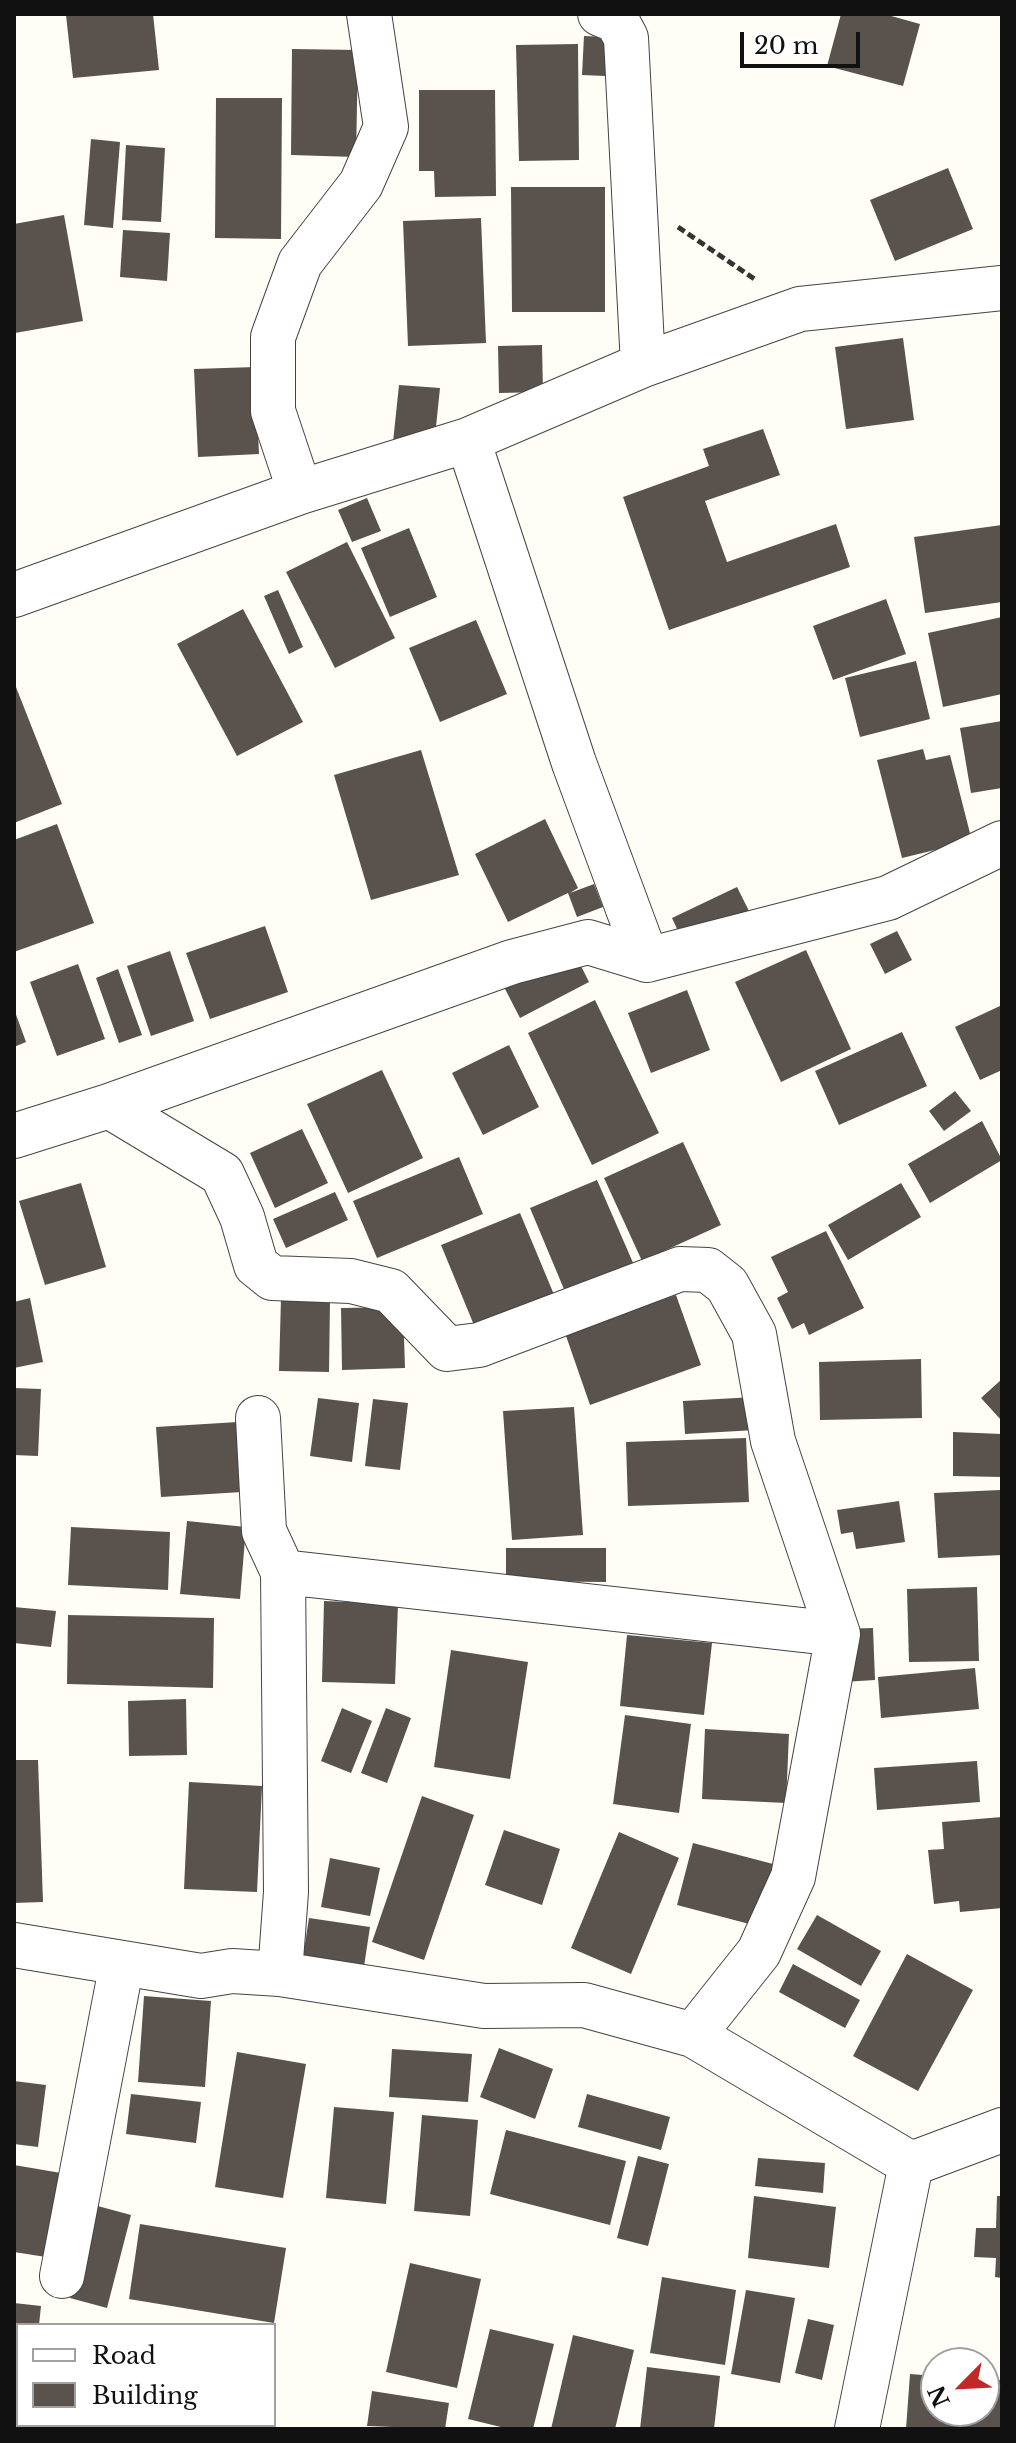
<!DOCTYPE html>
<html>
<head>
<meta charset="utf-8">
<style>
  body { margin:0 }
  #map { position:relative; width:1016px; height:2443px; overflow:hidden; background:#fffdf5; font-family:"Libre Baskerville",serif }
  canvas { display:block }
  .frame { position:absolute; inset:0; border:16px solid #111; pointer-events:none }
  .legend { position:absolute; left:16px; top:2323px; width:260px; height:104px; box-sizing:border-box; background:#fff; border:2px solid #a0a0a0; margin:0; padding:10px 14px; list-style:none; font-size:24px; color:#111 }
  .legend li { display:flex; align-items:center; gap:16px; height:40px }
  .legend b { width:40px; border:2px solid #a0a0a0 }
  .north { position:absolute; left:920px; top:2347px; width:80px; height:80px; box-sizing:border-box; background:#fff; border:2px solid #a0a0a0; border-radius:50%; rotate:246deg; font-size:22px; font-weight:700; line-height:32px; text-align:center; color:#111 }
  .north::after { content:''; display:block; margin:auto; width:28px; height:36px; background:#c2272a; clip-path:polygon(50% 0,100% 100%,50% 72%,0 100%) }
  .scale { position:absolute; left:740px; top:32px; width:120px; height:36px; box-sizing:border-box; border:4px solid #111; border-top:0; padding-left:10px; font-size:24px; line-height:28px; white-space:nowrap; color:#111; -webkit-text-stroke:6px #fff; paint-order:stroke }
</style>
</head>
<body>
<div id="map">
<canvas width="1016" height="2443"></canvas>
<div class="frame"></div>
<ul class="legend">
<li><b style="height:10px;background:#fff"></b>Road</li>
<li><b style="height:22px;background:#5a524d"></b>Building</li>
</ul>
<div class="north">N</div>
<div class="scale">20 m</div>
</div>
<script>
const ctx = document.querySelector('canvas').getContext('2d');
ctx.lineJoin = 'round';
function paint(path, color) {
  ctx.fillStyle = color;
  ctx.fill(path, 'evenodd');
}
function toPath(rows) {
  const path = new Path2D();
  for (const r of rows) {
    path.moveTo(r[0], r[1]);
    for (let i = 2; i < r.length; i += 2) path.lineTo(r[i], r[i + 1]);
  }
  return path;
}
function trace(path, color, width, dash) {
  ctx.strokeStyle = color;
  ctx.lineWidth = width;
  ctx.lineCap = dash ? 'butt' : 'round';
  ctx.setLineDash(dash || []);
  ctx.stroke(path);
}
const building = toPath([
  [153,14,159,70,73,78,66,15],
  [841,14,884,14,920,24,903,86,827,66],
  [584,36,607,37,605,76,582,75],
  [578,44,579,160,519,161,516,45],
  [292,49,358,50,356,157,291,155],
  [419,90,495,90,496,196,435,197,434,171,419,171],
  [216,98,282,98,281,239,215,238],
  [91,139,120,142,113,228,84,225],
  [126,145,165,148,161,222,122,220],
  [948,168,973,229,895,261,870,200],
  [511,187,605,187,605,312,512,312],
  [64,215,83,321,15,333,14,224],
  [481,218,486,343,408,346,403,221],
  [123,230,170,233,167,281,120,277],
  [903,338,914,420,846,429,835,347],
  [542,345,543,392,499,393,498,346],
  [255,367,259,454,198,457,194,369],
  [399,385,440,388,434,446,393,442],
  [763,429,780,475,705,501,727,562,836,524,850,567,669,630,623,497,709,466,703,449],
  [367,498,381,531,352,542,338,510],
  [1002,525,1002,602,925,613,914,537],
  [409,528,437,597,390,617,361,548],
  [347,542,395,638,335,668,286,572],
  [278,590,303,647,289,654,264,596],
  [886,599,906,654,833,680,813,626],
  [243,609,303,722,237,756,177,644],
  [1002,617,1002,694,943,707,928,633],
  [476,620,507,694,440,722,409,648],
  [916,661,930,719,860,737,845,678],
  [14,682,62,804,14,823],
  [1002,721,1002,788,971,793,960,728],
  [923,749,926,760,950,755,972,841,902,858,877,760],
  [421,750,459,875,371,900,334,775],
  [545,819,578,888,570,893,594,884,603,907,577,917,568,893,508,922,475,854],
  [57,824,94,923,14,952,14,840],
  [737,887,750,913,684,944,672,918],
  [265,926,288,992,210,1019,186,953],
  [897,931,912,960,885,974,870,944],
  [572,948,589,982,520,1018,503,985],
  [806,950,851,1049,781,1082,735,982],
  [170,951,194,1021,151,1036,127,966],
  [78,964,105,1039,57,1056,30,982],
  [118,969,142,1035,119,1043,96,978],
  [687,990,710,1050,651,1073,628,1013],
  [595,1000,659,1133,592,1165,528,1033],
  [1002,1005,1002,1070,980,1080,955,1027],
  [14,1009,26,1042,14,1047],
  [902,1032,927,1086,839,1125,815,1071],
  [509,1045,539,1107,483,1135,452,1073],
  [382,1070,423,1158,348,1193,307,1104],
  [955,1091,971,1111,944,1131,929,1111],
  [982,1121,1002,1160,930,1203,908,1164],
  [302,1129,328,1183,275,1208,250,1153],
  [683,1142,721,1225,642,1261,604,1178],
  [459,1157,483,1214,377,1258,353,1201],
  [597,1180,634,1265,566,1294,530,1208],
  [81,1183,106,1267,45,1285,19,1201],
  [901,1183,921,1217,848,1260,828,1225],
  [335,1192,348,1220,286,1248,273,1219],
  [520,1213,555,1297,476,1330,441,1245],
  [826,1231,864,1308,809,1335,804,1323,792,1329,777,1298,788,1292,771,1257],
  [676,1295,701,1365,590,1405,565,1333],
  [30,1298,43,1362,14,1368,14,1302],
  [281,1298,330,1300,329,1372,279,1371],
  [403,1307,405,1368,342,1370,341,1308],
  [921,1359,922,1418,820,1420,819,1362],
  [1002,1379,1002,1421,981,1398],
  [14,1388,41,1389,38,1456,14,1455],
  [754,1397,756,1430,685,1434,683,1401],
  [318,1398,359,1403,352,1462,310,1456],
  [373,1399,408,1403,400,1470,365,1466],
  [574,1407,583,1535,512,1540,503,1411],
  [238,1422,242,1492,161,1497,156,1427],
  [953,1432,1002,1434,1002,1477,953,1476],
  [746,1438,749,1502,628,1506,626,1442],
  [1000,1490,1002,1555,938,1558,934,1493],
  [899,1501,905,1542,856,1549,853,1532,841,1534,837,1510],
  [187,1521,246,1527,240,1599,180,1594],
  [71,1527,170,1532,168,1590,68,1585],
  [506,1548,606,1548,606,1582,506,1581],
  [977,1587,979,1661,909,1662,907,1589],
  [324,1601,398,1604,395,1684,322,1682],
  [14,1607,56,1611,51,1647,14,1643],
  [68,1615,214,1618,213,1688,67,1684],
  [873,1628,875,1680,843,1682,840,1629],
  [627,1635,712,1643,704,1715,620,1706],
  [451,1650,528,1662,510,1779,434,1767],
  [975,1668,979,1709,881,1718,878,1677],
  [186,1699,187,1755,129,1756,128,1701],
  [342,1708,372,1721,351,1773,321,1761],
  [386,1708,411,1718,387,1783,361,1773],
  [625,1715,691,1724,679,1813,613,1804],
  [705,1729,789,1734,786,1803,702,1799],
  [14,1760,38,1760,43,1902,14,1903],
  [977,1761,980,1802,877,1810,874,1768],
  [189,1782,262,1786,257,1892,184,1889],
  [422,1796,474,1815,424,1960,372,1942],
  [1002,1817,1002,1908,960,1912,959,1901,934,1904,928,1850,944,1849,942,1822],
  [504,1830,560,1849,542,1905,485,1885],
  [619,1832,679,1858,631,1974,571,1948],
  [693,1843,773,1864,757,1926,677,1905],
  [330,1858,380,1868,370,1916,321,1907],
  [817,1915,881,1951,861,1986,797,1949],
  [309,1918,370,1927,363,1973,302,1963],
  [907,1954,973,1990,918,2091,853,2056],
  [793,1964,860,2000,845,2028,779,1992],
  [144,1996,211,2001,205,2087,138,2082],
  [499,2048,553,2069,535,2119,480,2097],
  [392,2049,472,2054,468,2102,389,2097],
  [237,2052,306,2064,283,2198,215,2187],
  [14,2081,46,2085,38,2147,14,2144],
  [131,2094,201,2102,196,2143,126,2134],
  [587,2094,670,2117,661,2150,578,2127],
  [334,2107,394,2112,386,2204,326,2198],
  [422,2115,478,2120,470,2216,414,2211],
  [506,2130,626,2161,610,2225,490,2194],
  [638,2156,669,2164,648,2246,617,2238],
  [758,2158,825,2163,823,2193,755,2186],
  [14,2165,61,2173,46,2257,14,2252],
  [754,2196,836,2207,829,2268,748,2258],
  [997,2196,1002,2196,1002,2278,995,2277,996,2258,974,2257,976,2228,996,2228],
  [94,2205,131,2215,107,2308,70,2298],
  [140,2224,286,2248,274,2323,129,2299],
  [410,2263,481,2279,457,2388,386,2372],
  [662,2277,736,2290,725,2365,650,2353],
  [746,2290,795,2298,780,2383,731,2374],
  [14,2303,41,2306,39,2325,18,2325,18,2363,14,2363],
  [808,2319,834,2325,822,2380,795,2373],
  [490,2329,554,2344,533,2429,509,2429,468,2419],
  [573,2335,634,2350,615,2429,551,2429],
  [647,2367,720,2376,714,2429,640,2429],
  [910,2374,936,2376,936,2411,984,2411,984,2379,1002,2380,1002,2429,906,2429],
  [372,2391,449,2403,445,2429,367,2426]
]);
const path = toPath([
  [678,227,756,280]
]);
const minor = toPath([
  [600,14,617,21,626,38,643,365],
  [468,440,574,763,647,960],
  [300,492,273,411,273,337,300,263,361,184,386,127,369,14],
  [14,595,300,492,468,440,643,365,800,309,1002,288],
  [109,1106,222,1174,242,1217,256,1265,272,1278,351,1281,391,1291,447,1349,479,1345,680,1269,708,1270,727,1285,754,1334,773,1441,838,1634,793,1877,759,1952,693,2035],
  [14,1136,109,1106,512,962,588,942,647,960,888,898,1002,843],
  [258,1418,264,1531,283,1572,838,1634],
  [14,1945,201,1976,232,1971,280,1974,484,2006,584,2005,693,2035,911,2164],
  [280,1974,286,1892,283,1572],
  [911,2164,1002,2130],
  [62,2276,122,1963],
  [857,2429,911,2164]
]);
paint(building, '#5a524d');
trace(minor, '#444', 46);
trace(path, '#333', 5, [8, 4]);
trace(minor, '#fff', 44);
</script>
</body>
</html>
